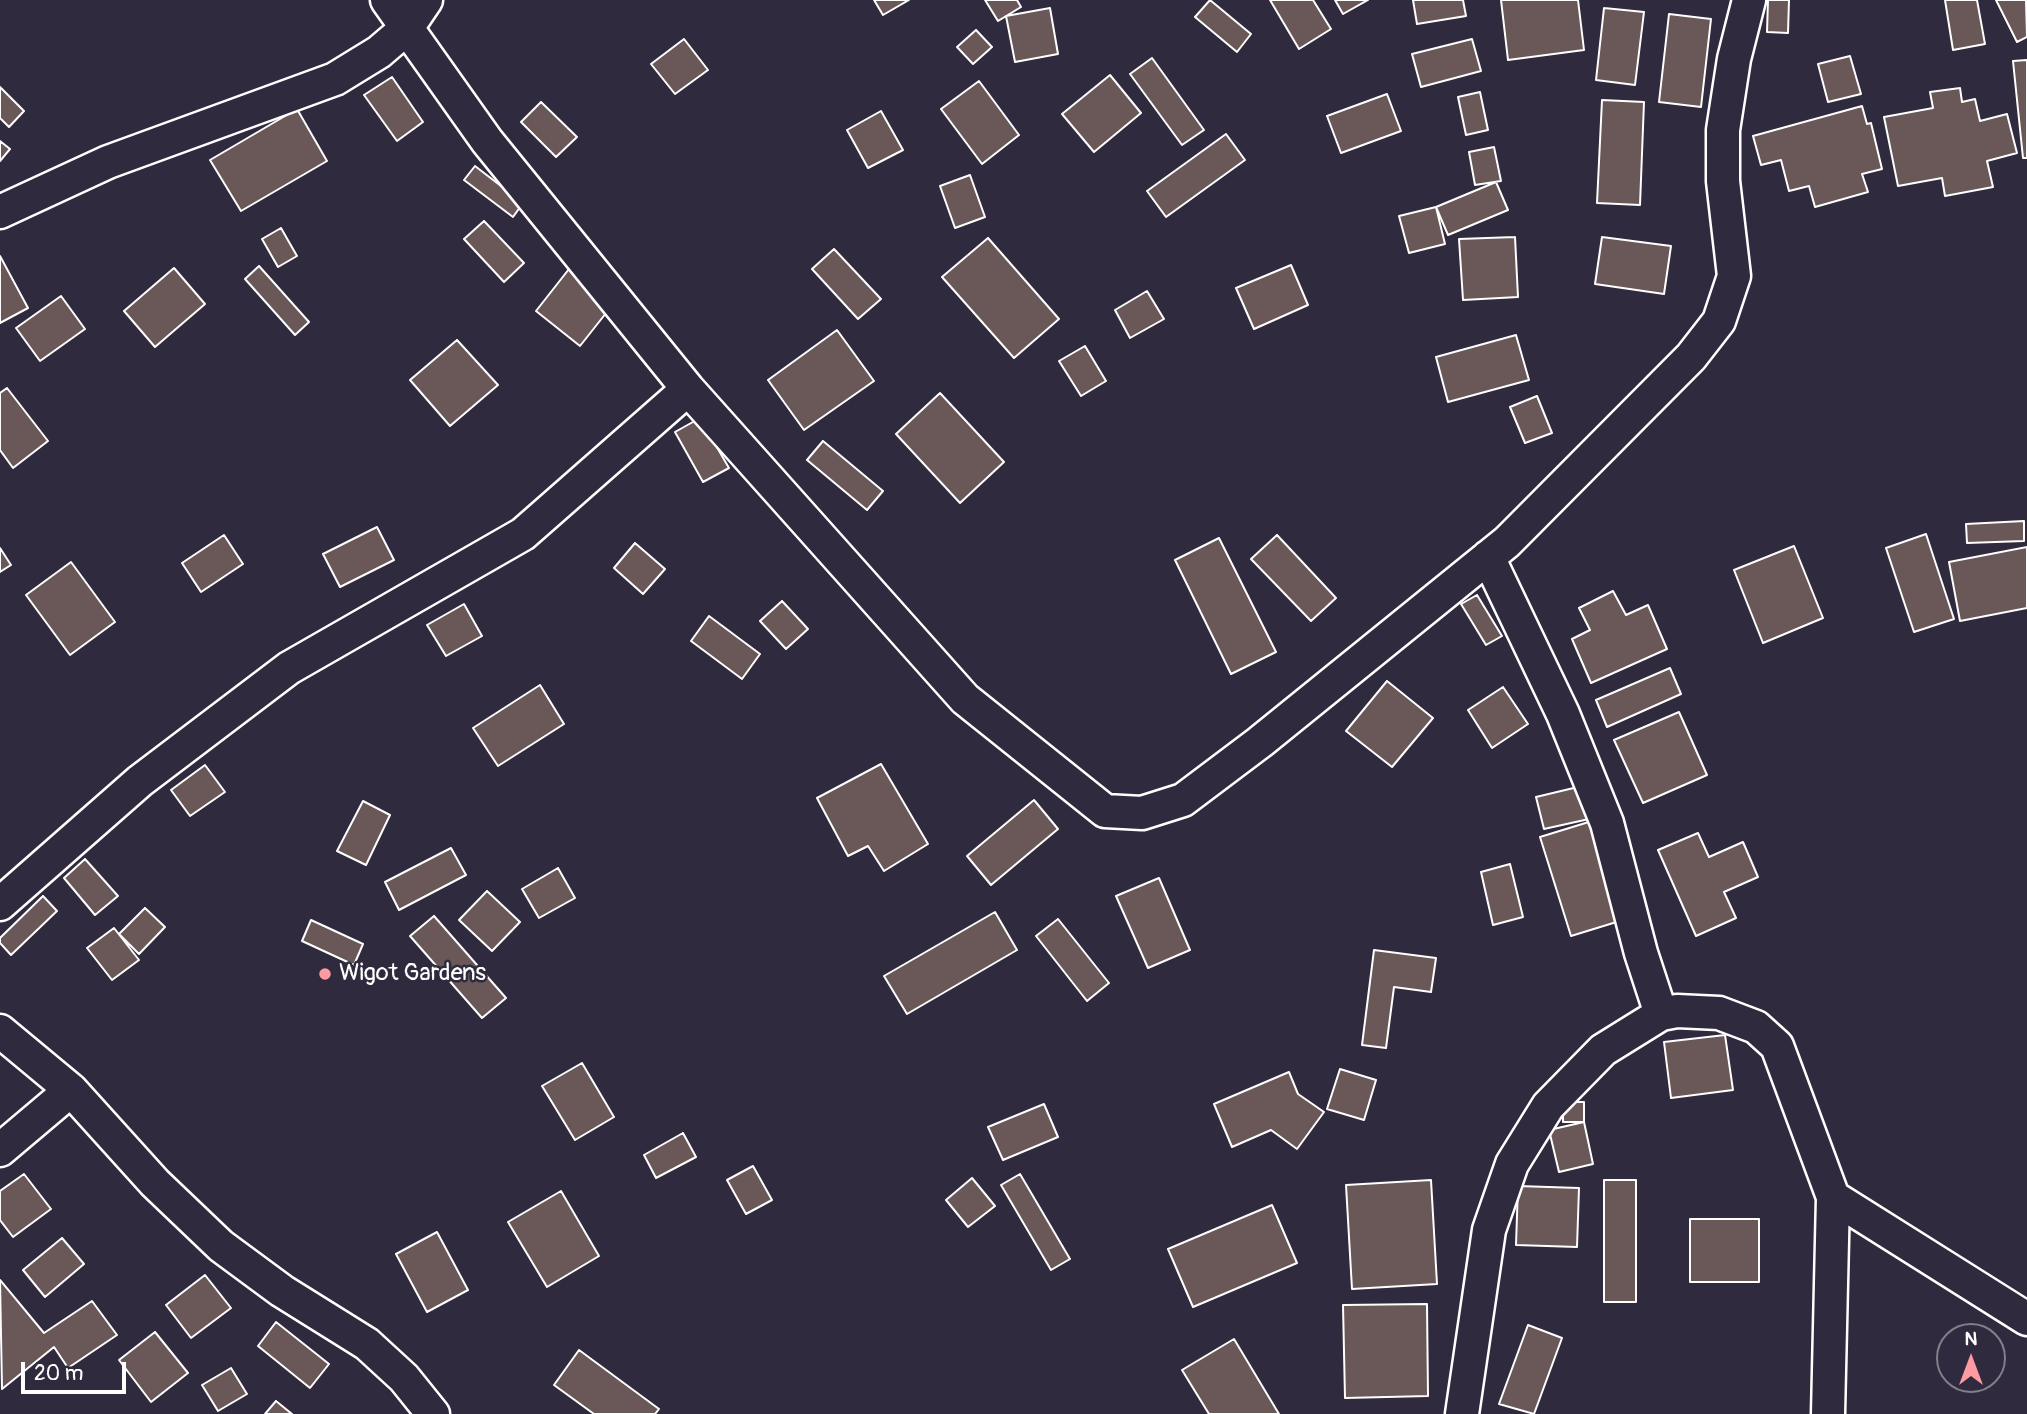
<!DOCTYPE html>
<html>
<head>
<meta charset="utf-8">
<style>
  body { margin:0 }
  #map { position:relative; width:2027px; height:1414px; overflow:hidden; background:#2f2a3d; font-family:Pangolin,sans-serif }
  canvas { display:block }
  .north { position:absolute; left:1936px; top:1323px; width:70px; height:70px; box-sizing:border-box; background:#2f2a3d; border:2px solid #827f8b; border-radius:50%; rotate:0deg; font-size:19px; font-weight:700; line-height:28px; text-align:center; color:#fff }
  .north::after { content:''; display:block; margin:auto; width:24px; height:32px; background:#ff9aa2; clip-path:polygon(50% 0,100% 100%,50% 72%,0 100%) }
  .scale { position:absolute; left:21px; top:1362px; width:105px; height:32px; box-sizing:border-box; border:4px solid #fff; border-top:0; padding-left:9px; font-size:21px; line-height:24px; white-space:nowrap; color:#fff; -webkit-text-stroke:5px #2f2a3d; paint-order:stroke }
</style>
</head>
<body>
<div id="map">
<canvas width="2027" height="1414"></canvas>
<div class="north">N</div>
<div class="scale">20 m</div>
</div>
<script>
const ctx = document.querySelector('canvas').getContext('2d');
ctx.lineJoin = 'round';
function paint(path, color) {
  ctx.fillStyle = color;
  ctx.fill(path, 'evenodd');
}
function toPath(rows) {
  const path = new Path2D();
  for (const r of rows) {
    path.moveTo(r[0], r[1]);
    for (let i = 2; i < r.length; i += 2) path.lineTo(r[i], r[i + 1]);
  }
  return path;
}
function trace(path, color, width, dash) {
  ctx.strokeStyle = color;
  ctx.lineWidth = width;
  ctx.lineCap = dash ? 'butt' : 'round';
  ctx.setLineDash(dash || []);
  ctx.stroke(path);
}
function label(font, color, halo, rows, align = 'center') {
  ctx.font = font + ' Pangolin,sans-serif';
  ctx.lineWidth = 5;
  ctx.setLineDash([]);
  ctx.textBaseline = 'middle';
  ctx.strokeStyle = halo;
  ctx.fillStyle = color;
  for (const [text, x, y, turn = 0] of rows) {
    ctx.save();
    ctx.translate(x, y);
    ctx.rotate((+turn || 0) * Math.PI / 180);
    ctx.textAlign = isNaN(turn) ? turn : align;
    if (halo) ctx.strokeText(text, 0, 0);
    ctx.fillText(text, 0, 0);
    ctx.restore();
  }
}
const building = toPath([
  [874,0,909,0,883,15,874,0],
  [985,0,1017,0,1021,7,998,21,985,0],
  [1210,0,1251,34,1237,52,1195,17,1210,0],
  [1270,0,1313,0,1331,29,1299,49,1270,0],
  [1335,0,1368,0,1343,14,1335,0],
  [1413,0,1463,0,1466,16,1417,24,1413,0],
  [1501,0,1578,0,1584,50,1508,60,1501,0],
  [1768,0,1789,0,1788,33,1767,32,1768,0],
  [1945,0,1977,0,1985,44,1953,50,1945,0],
  [1996,0,2026,0,2027,37,2017,42,1996,0],
  [1050,8,1058,54,1015,62,1006,16,1050,8],
  [1604,8,1644,12,1635,85,1596,80,1604,8],
  [1669,14,1711,19,1701,107,1659,102,1669,14],
  [976,30,992,47,973,64,957,47,976,30],
  [684,39,708,70,675,94,651,64,684,39],
  [1472,39,1481,71,1421,87,1412,54,1472,39],
  [1850,56,1861,94,1828,102,1818,64,1850,56],
  [1152,58,1204,130,1182,145,1130,74,1152,58],
  [2027,60,2027,158,2023,158,2013,61,2027,60],
  [1110,75,1141,113,1094,152,1062,114,1110,75],
  [392,77,423,122,397,141,364,95,392,77],
  [979,81,1019,135,982,164,941,109,979,81],
  [0,87,24,111,9,127,0,118,0,87],
  [1960,88,1962,102,1975,99,1980,121,2007,114,2017,153,1987,161,1993,187,1945,196,1942,178,1898,186,1884,117,1933,108,1930,92,1960,88],
  [1480,92,1488,130,1466,135,1458,97,1480,92],
  [1387,94,1401,131,1341,153,1327,116,1387,94],
  [1602,100,1644,102,1640,205,1597,203,1602,100],
  [541,102,577,137,556,157,521,122,541,102],
  [1862,106,1867,124,1871,123,1882,169,1862,174,1868,192,1815,207,1809,186,1789,191,1781,160,1761,165,1753,136,1862,106],
  [297,109,327,161,241,211,210,160,297,109],
  [881,111,903,150,868,168,847,130,881,111],
  [1226,134,1245,160,1166,217,1147,191,1226,134],
  [0,141,10,149,0,161,0,141],
  [1494,147,1501,181,1475,185,1469,152,1494,147],
  [475,166,523,203,513,217,464,180,475,166],
  [970,175,985,217,955,228,940,186,970,175],
  [1496,182,1508,210,1448,235,1436,207,1496,182],
  [1436,207,1445,244,1409,253,1399,216,1436,207],
  [484,221,524,263,504,282,464,239,484,221],
  [281,228,297,256,278,267,262,239,281,228],
  [1515,237,1518,297,1463,300,1459,239,1515,237],
  [1602,237,1671,246,1664,294,1595,284,1602,237],
  [988,238,1059,319,1014,358,942,277,988,238],
  [834,249,881,299,858,319,812,269,834,249],
  [0,256,28,308,0,323,0,256],
  [1291,265,1308,305,1254,329,1236,288,1291,265],
  [259,266,309,322,295,335,245,279,259,266],
  [174,268,205,304,155,347,124,311,174,268],
  [569,269,614,303,580,346,536,311,569,269],
  [1147,291,1164,319,1130,338,1115,310,1147,291],
  [61,296,85,329,40,361,16,328,61,296],
  [837,330,874,381,804,430,768,380,837,330],
  [1516,335,1529,380,1448,402,1436,357,1516,335],
  [457,340,498,385,450,426,410,380,457,340],
  [1085,346,1106,381,1081,396,1059,361,1085,346],
  [7,388,48,441,13,468,0,450,0,393,7,388],
  [940,393,1004,462,960,503,896,434,940,393],
  [1537,396,1552,433,1525,443,1510,407,1537,396],
  [700,418,729,468,703,482,675,432,700,418],
  [823,441,883,491,867,510,807,460,823,441],
  [2024,521,2024,541,1967,543,1966,524,2024,521],
  [377,527,394,560,340,587,323,554,377,527],
  [1926,534,1954,619,1914,632,1886,548,1926,534],
  [224,535,243,564,201,592,182,563,224,535],
  [1277,535,1336,598,1311,621,1251,559,1277,535],
  [1219,538,1276,652,1231,674,1175,560,1219,538],
  [635,543,665,569,643,594,614,568,635,543],
  [1794,546,1823,618,1763,643,1734,570,1794,546],
  [2027,547,2027,608,1960,621,1949,562,2027,547],
  [0,548,11,565,0,572,0,548],
  [71,562,115,622,70,655,26,595,71,562],
  [1613,591,1626,615,1648,605,1667,649,1591,683,1572,639,1590,630,1579,608,1613,591],
  [1477,595,1502,636,1486,645,1461,604,1477,595],
  [782,601,808,629,786,649,760,621,782,601],
  [464,604,482,636,446,656,427,625,464,604],
  [709,616,760,654,742,679,691,641,709,616],
  [1670,668,1681,694,1607,727,1596,700,1670,668],
  [1387,681,1433,718,1392,767,1346,731,1387,681],
  [540,685,564,724,498,766,473,728,540,685],
  [1503,687,1528,724,1492,748,1468,710,1503,687],
  [1679,712,1707,775,1643,803,1614,740,1679,712],
  [881,764,928,844,884,871,868,846,848,856,817,798,881,764],
  [205,765,225,792,190,816,171,790,205,765],
  [1582,786,1589,819,1544,829,1536,797,1582,786],
  [1034,800,1058,829,991,885,967,856,1034,800],
  [363,801,390,815,366,865,337,851,363,801],
  [1592,821,1623,920,1571,936,1540,837,1592,821],
  [1698,833,1709,857,1743,842,1758,877,1724,892,1736,918,1696,936,1658,850,1698,833],
  [451,848,466,875,399,910,385,882,451,848],
  [85,859,118,896,95,915,64,878,85,859],
  [1510,864,1523,917,1493,925,1481,872,1510,864],
  [558,868,575,898,539,918,522,889,558,868],
  [1159,878,1190,950,1148,968,1116,896,1159,878],
  [487,891,520,922,492,951,459,920,487,891],
  [43,896,57,911,11,955,0,943,0,938,43,896],
  [145,908,165,927,139,954,119,934,145,908],
  [995,912,1017,950,907,1014,884,976,995,912],
  [434,916,506,998,482,1018,410,936,434,916],
  [1058,919,1109,983,1087,1001,1036,936,1058,919],
  [311,920,363,944,354,965,302,941,311,920],
  [114,928,139,960,112,980,87,948,114,928],
  [1374,950,1436,958,1431,992,1394,987,1386,1048,1362,1045,1374,950],
  [1725,1035,1733,1090,1671,1098,1664,1042,1725,1035],
  [582,1063,614,1117,575,1140,542,1086,582,1063],
  [1340,1069,1376,1080,1364,1120,1327,1109,1340,1069],
  [1289,1072,1298,1094,1324,1112,1297,1149,1271,1130,1232,1147,1214,1104,1289,1072],
  [1563,1102,1584,1102,1584,1122,1563,1122,1563,1102],
  [1044,1104,1058,1137,1003,1160,988,1127,1044,1104],
  [1584,1122,1593,1164,1559,1172,1549,1130,1584,1122],
  [683,1133,696,1157,656,1178,644,1155,683,1133],
  [753,1166,772,1200,746,1214,727,1180,753,1166],
  [24,1174,51,1209,13,1237,0,1220,0,1191,24,1174],
  [1020,1174,1070,1259,1051,1270,1001,1185,1020,1174],
  [972,1178,995,1206,968,1227,946,1200,972,1178],
  [1431,1180,1437,1284,1352,1289,1346,1185,1431,1180],
  [1604,1180,1636,1180,1636,1302,1604,1302,1604,1180],
  [1518,1186,1579,1188,1577,1247,1516,1245,1518,1186],
  [561,1191,599,1256,547,1287,508,1222,561,1191],
  [1272,1205,1297,1263,1193,1307,1168,1249,1272,1205],
  [1690,1219,1759,1219,1759,1282,1690,1282,1690,1219],
  [437,1232,468,1290,427,1312,396,1254,437,1232],
  [62,1238,84,1264,45,1297,23,1270,62,1238],
  [205,1275,231,1308,191,1338,166,1305,205,1275],
  [0,1280,44,1333,92,1301,117,1335,68,1368,54,1347,2,1389,0,1280],
  [1427,1304,1428,1396,1345,1398,1343,1305,1427,1304],
  [276,1322,329,1364,310,1388,258,1346,276,1322],
  [1528,1325,1562,1338,1534,1414,1499,1404,1528,1325],
  [155,1332,188,1373,151,1402,119,1360,155,1332],
  [1234,1339,1279,1414,1209,1414,1182,1370,1234,1339],
  [579,1350,659,1409,655,1414,594,1414,554,1385,579,1350],
  [231,1368,247,1394,218,1411,202,1385,231,1368],
  [276,1401,292,1414,265,1414,276,1401]
]);
const minor = toPath([
  [387,0,487,141,688,389,965,699,1105,811,1142,813,1183,800,1260,742,1507,542,1691,357,1719,321,1734,276,1723,181,1723,130,1734,59,1749,0],
  [0,212,108,162,335,79,379,52,407,28,426,0],
  [1488,557,1563,714,1607,823,1641,953,1661,1014],
  [0,904,140,781,289,668,523,534,688,389],
  [0,1031,71,1090,155,1183,221,1246,282,1291,367,1344,404,1378,433,1414],
  [0,1150,71,1090],
  [1462,1414,1489,1230,1512,1164,1548,1106,1603,1050,1661,1014,1677,1011,1719,1013,1756,1027,1777,1046,1833,1197,2027,1319],
  [1828,1414,1833,1197]
]);
const markers = [
  [325,974,7,"#ff9aa2"]
];
const poiNames = [
  ["Wigot Gardens",339,974]
];
paint(building, '#695857');
trace(building, '#fff', 2);
trace(minor, '#fff', 37);
trace(minor, '#2f2a3d', 32);
for (const [x, y, r, color] of markers) {
  const dot = new Path2D();
  dot.arc(x, y, r, 0, 2 * Math.PI);
  ctx.fillStyle = color;
  ctx.fill(dot);
  trace(dot, '#2f2a3d', 2.5);
}
label('24px', '#fff', '#2f2a3d', poiNames, 'left');
</script>
</body>
</html>
